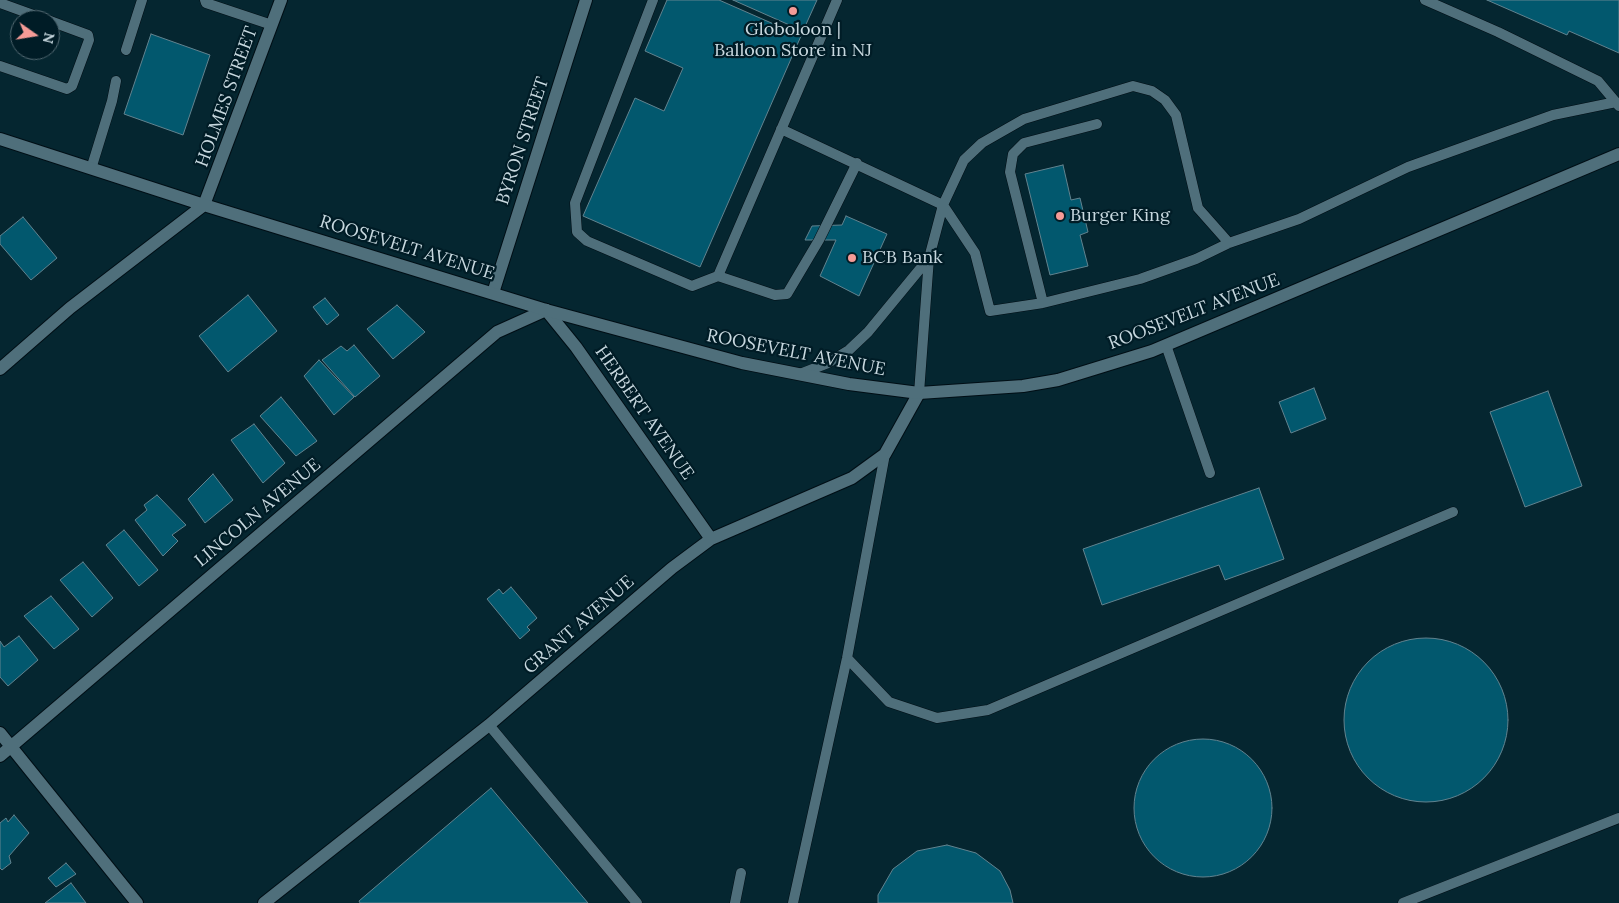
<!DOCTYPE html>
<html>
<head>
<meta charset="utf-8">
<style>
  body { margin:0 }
  #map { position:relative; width:1619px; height:903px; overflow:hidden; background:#052630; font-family:Lora,serif }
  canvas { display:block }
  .north { position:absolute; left:10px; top:10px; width:50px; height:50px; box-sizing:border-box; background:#001c26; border:1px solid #506770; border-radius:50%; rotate:103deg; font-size:14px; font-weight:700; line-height:20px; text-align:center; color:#c7d8df }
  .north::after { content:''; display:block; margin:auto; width:18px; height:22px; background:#f59b97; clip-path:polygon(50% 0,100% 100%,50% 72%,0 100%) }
</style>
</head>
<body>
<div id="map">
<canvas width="1619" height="903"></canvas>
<div class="north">N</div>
</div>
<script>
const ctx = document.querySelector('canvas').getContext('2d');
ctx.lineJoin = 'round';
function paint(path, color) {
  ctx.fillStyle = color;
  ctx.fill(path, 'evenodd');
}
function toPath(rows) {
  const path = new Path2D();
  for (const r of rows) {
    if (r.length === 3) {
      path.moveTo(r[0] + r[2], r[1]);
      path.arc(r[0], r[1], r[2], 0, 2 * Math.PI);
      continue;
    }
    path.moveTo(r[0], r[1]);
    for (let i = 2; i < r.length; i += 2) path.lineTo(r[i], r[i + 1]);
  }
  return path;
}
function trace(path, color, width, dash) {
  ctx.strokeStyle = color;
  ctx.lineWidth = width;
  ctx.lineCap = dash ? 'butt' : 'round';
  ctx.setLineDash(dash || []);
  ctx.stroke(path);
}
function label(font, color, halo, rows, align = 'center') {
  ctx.font = font + ' Lora,serif';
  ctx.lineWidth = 4.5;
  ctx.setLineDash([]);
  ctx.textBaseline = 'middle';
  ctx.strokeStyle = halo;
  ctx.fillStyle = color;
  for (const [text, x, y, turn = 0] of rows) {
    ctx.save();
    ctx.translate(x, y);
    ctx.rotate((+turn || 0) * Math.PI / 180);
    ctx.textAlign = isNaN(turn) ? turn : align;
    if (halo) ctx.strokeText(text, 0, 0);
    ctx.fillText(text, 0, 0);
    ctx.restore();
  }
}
const building = toPath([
  [667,0,719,0,801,36,700,267,583,216,635,98,664,111,683,68,645,51,667,0],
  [733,0,817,0,803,31,733,0],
  [1487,0,1619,0,1619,53,1569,31,1567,35,1487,0],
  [151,34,210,55,183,135,124,114,151,34],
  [1063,165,1071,200,1080,198,1088,232,1080,235,1088,266,1050,275,1025,174,1063,165],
  [846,216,887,234,859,296,820,276,836,240,805,240,812,226,842,225,846,216],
  [23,217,57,258,31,280,0,244,0,236,23,217],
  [248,295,277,331,228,372,199,336,248,295],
  [325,298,339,315,327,325,313,307,325,298],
  [397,305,425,332,393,359,367,329,397,305],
  [354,345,380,376,355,397,322,360,341,346,347,351,354,345],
  [319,360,354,397,334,415,304,376,319,360],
  [1314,388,1326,419,1291,433,1279,402,1314,388],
  [1548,391,1582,486,1525,507,1490,412,1548,391],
  [281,397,317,441,296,456,260,416,281,397],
  [254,424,285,463,263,483,231,440,254,424],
  [213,474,233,500,205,523,188,499,213,474],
  [1259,488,1284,559,1225,580,1219,565,1102,605,1083,549,1259,488],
  [157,495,186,525,172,535,178,541,163,556,135,520,147,510,144,505,157,495],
  [124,530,158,570,139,586,106,545,124,530],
  [83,562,113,598,92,617,60,580,83,562],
  [511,587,537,618,527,627,530,630,520,639,487,599,499,589,503,594,511,587],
  [51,596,79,629,54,649,24,616,51,596],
  [19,636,38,660,8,686,0,677,0,641,4,647,19,636],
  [1426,720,82],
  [1203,808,69],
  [491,788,588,903,360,903,359,901,491,788],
  [14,815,29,833,9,856,11,863,2,870,0,868,0,823,6,818,8,822,14,815],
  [947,845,976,853,1000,871,1010,890,1013,903,878,903,878,895,893,869,917,851,947,845],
  [66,863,76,874,56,887,48,878,66,863],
  [71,883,86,903,45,903,71,883]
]);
const service = toPath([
  [205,0,206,3,272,25],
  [653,0,575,203,577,232,587,241,692,286,718,276,775,295,787,294,819,240,857,163],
  [1425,0,1498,32,1598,81,1619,106],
  [0,3,47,20],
  [126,50,142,0],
  [0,66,67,89,72,86,89,40,88,35,50,21],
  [781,129,943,205,929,258,919,393],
  [91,169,112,101,116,81],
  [1229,243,1198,208,1176,115,1165,100,1152,91,1133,86,1024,119,982,143,964,160,943,205,975,253,990,311,1043,303,1140,279,1196,259,1229,243,1299,219,1408,167,1553,115,1616,102],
  [718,276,837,0],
  [1043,303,1010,172,1013,154,1024,143,1097,124],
  [1166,345,1210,473],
  [800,374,828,363,849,350,868,332,929,258],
  [847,658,889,702,937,718,988,710,1453,512],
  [489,725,637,903],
  [735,903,741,873],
  [793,903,847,658,885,454],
  [1403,903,1619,818]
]);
const minor = toPath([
  [204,205,281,0],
  [493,293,586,0],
  [0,733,137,903],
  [0,756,497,332,546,310,576,347,711,539],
  [264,903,489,725,672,568,711,539,852,478,885,454,919,393]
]);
const tertiary = toPath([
  [0,139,204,205,546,310,742,363,849,384,919,393,1023,386,1058,380,1152,351,1619,154],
  [0,369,70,308,204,205]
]);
const markers = [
  [793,11,5,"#f59b97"],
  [1060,216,5,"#f59b97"],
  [852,258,5,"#f59b97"]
];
const poiNames = [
  ["Globoloon |",793,30,"center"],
  ["Balloon Store in NJ",793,51,"center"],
  ["Burger King",1070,216],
  ["BCB Bank",862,258]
];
const streetNames = [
  ["HOLMES STREET",227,97,-70],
  ["BYRON STREET",523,141,-72],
  ["ROOSEVELT AVENUE",407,248,17],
  ["ROOSEVELT AVENUE",1194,312,-21],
  ["ROOSEVELT AVENUE",796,353,11],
  ["HERBERT AVENUE",644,413,55],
  ["LINCOLN AVENUE",258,513,-40],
  ["GRANT AVENUE",579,625,-41]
];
paint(building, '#02586e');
trace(building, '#62838f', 1);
trace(service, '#000e15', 11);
trace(minor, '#000e15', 14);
trace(tertiary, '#000e15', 14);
trace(service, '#4f6f7b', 10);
trace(minor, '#4f6f7b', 12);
trace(tertiary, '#4f6f7b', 12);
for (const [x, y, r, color] of markers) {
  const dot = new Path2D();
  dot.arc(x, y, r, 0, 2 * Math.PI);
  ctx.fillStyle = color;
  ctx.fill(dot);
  trace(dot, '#001c26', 2);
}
label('18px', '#c7d8df', '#001c26', poiNames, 'left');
label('18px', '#c7d8df', '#001c26', streetNames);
</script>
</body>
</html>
